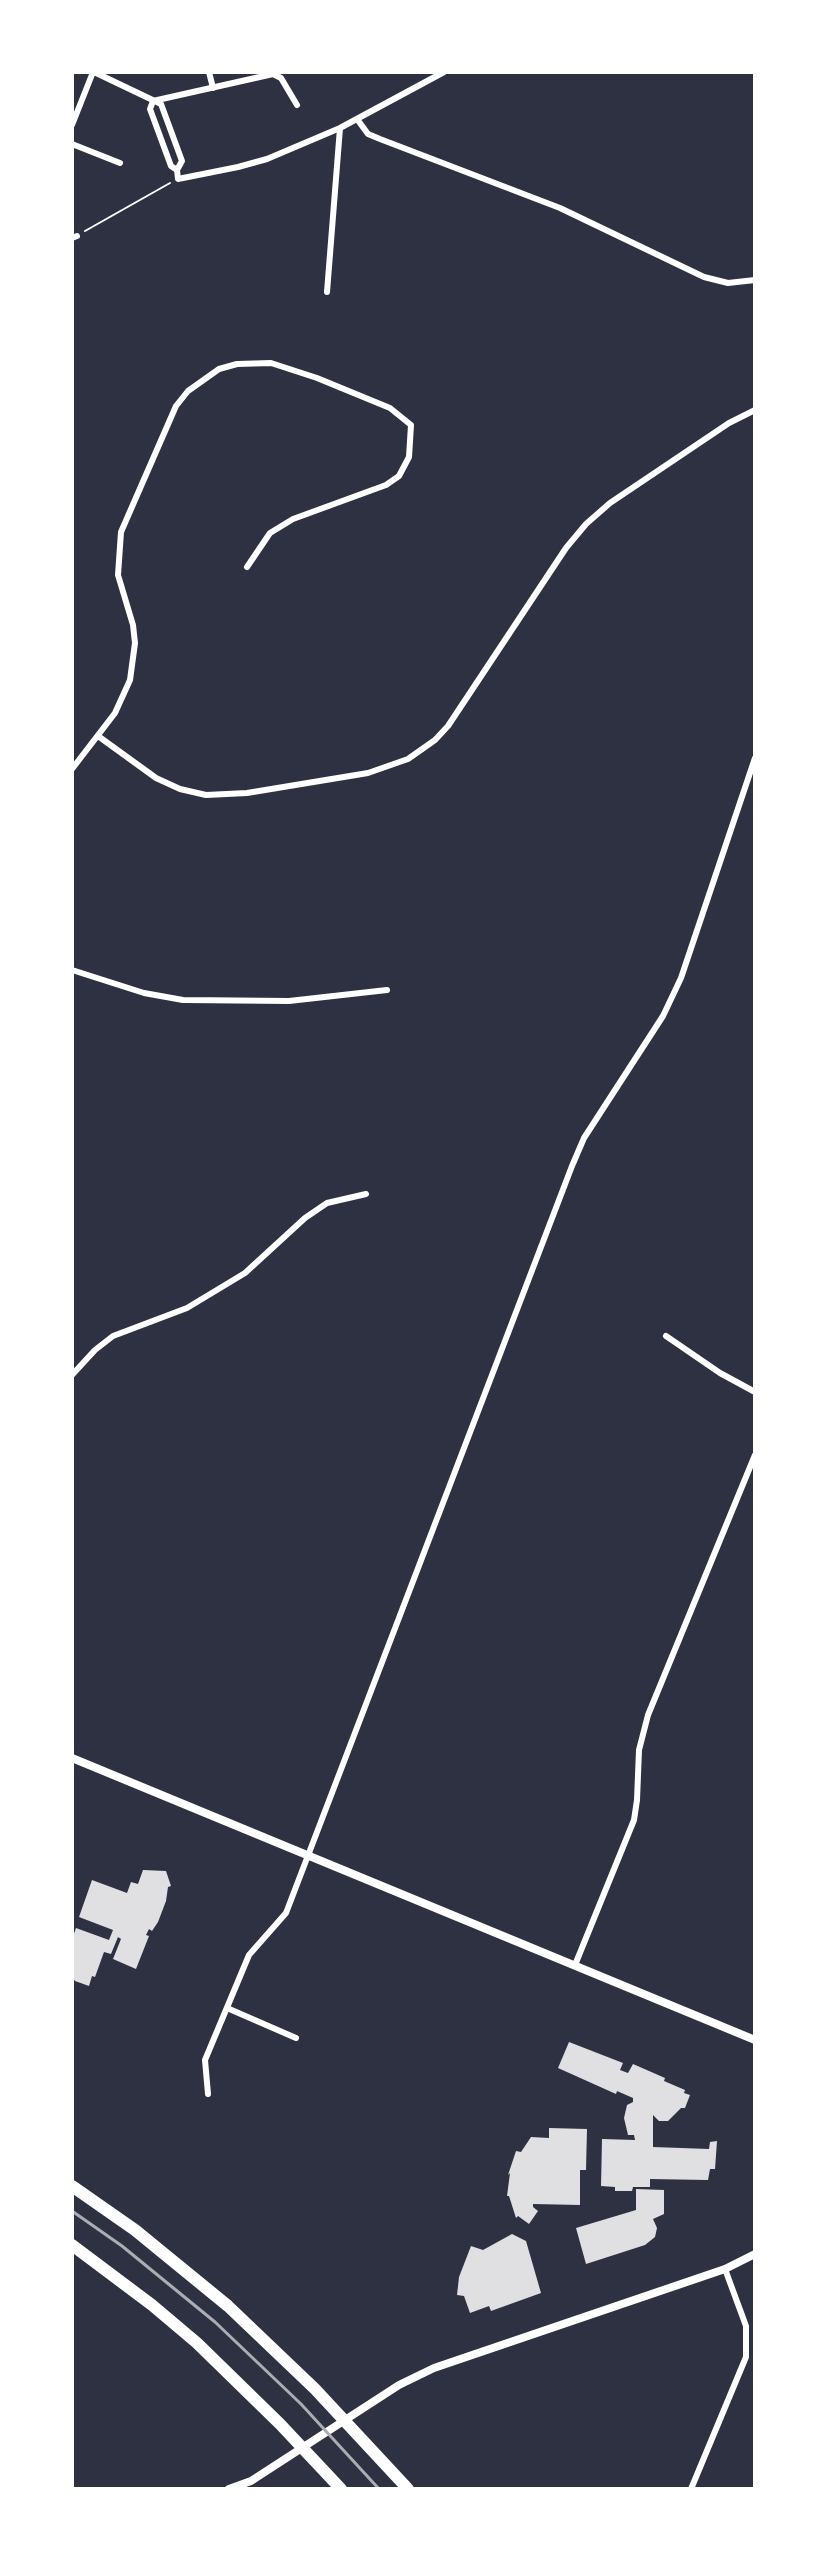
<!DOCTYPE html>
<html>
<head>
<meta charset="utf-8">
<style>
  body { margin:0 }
  #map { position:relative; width:827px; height:2561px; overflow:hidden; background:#2d3142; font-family:Figtree,sans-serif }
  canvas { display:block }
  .frame { position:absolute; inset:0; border:74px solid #fff; pointer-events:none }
</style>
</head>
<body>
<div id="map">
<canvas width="827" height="2561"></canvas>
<div class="frame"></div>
</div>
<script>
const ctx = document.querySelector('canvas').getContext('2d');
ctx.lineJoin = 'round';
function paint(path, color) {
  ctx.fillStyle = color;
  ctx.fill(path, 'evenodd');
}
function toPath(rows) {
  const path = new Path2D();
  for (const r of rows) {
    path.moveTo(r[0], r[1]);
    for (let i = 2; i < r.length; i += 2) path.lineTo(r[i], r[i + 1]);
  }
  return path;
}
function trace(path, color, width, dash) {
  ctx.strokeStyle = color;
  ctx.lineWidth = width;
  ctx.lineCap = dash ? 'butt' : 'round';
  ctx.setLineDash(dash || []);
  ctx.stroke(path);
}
const building = toPath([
  [143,1870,166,1871,171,1886,168,1887,166,1901,158,1922,152,1931,149,1929,146,1935,149,1936,136,1969,113,1959,121,1939,118,1937,111,1954,104,1952,95,1977,92,1976,89,1986,75,1981,72,1977,72,1939,76,1928,109,1940,113,1930,79,1917,92,1880,127,1893,131,1882,138,1884],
  [569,2042,623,2063,620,2070,628,2073,633,2064,665,2078,664,2081,685,2090,684,2093,690,2095,685,2108,681,2108,668,2121,659,2121,653,2115,653,2147,709,2149,710,2142,717,2141,715,2169,710,2169,708,2180,650,2179,650,2187,633,2187,632,2191,615,2191,615,2187,601,2186,602,2139,635,2140,634,2135,628,2135,624,2118,627,2105,633,2102,633,2098,617,2091,616,2094,558,2068],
  [549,2128,587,2129,586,2170,580,2170,580,2205,533,2204,533,2207,538,2211,529,2224,518,2216,516,2218,509,2196,507,2196,510,2173,508,2175,516,2151,521,2152,531,2137,549,2138],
  [636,2189,664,2190,664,2214,653,2219,657,2228,655,2237,645,2245,586,2264,576,2228,636,2210],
  [512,2234,526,2241,541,2293,491,2311,489,2306,470,2313,464,2296,457,2295,459,2277,471,2246,483,2250]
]);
const path = toPath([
  [85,231,170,183]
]);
const minor = toPath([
  [94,72,161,104,182,161,177,170],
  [209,72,213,88],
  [153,101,150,109,171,166,177,170,178,179,238,167,267,159,340,128,444,72],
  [153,101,273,74,281,78,297,105],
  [357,119,368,134,380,139,560,208,704,277,728,283,755,280],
  [72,125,93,72],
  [72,144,120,163],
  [72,238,77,236],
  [327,292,340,128],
  [98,736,156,778,180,789,206,795,247,793,368,773,408,759,435,740,448,726,566,548,586,524,610,503,729,423,755,410],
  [72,769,115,713,130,680,135,643,133,625,118,575,121,532,176,406,188,391,219,369,237,364,271,363,317,378,390,408,411,425,409,457,399,476,386,485,293,519,270,533,247,567],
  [72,970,144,993,183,1000,289,1001,387,990],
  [666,1336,720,1373,755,1392],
  [72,1375,95,1350,113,1336,187,1308,245,1273,305,1218,327,1203,366,1194],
  [575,1965,634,1820,637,1800,639,1750,648,1715,755,1455],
  [227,2008,296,2038],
  [208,2094,205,2060,249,1955,286,1913,572,1166,584,1138,663,1016,681,978,755,758],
  [691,2489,746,2357,746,2326,725,2269]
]);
const tertiary = toPath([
  [72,1758,755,2040],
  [229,2489,251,2481,399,2385,434,2368,725,2269,755,2254]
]);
const motorway = toPath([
  [72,2186,135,2230,228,2306,315,2389,408,2489],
  [72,2245,152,2305,197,2343,280,2424,341,2489]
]);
const rail = toPath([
  [72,2211,122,2246,215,2322,301,2404,379,2489]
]);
paint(building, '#e0e0e3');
trace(path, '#fff', 2);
trace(minor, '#fff', 6);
trace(tertiary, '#fff', 8);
trace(motorway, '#fff', 12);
trace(rail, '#abadb3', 3);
</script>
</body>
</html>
